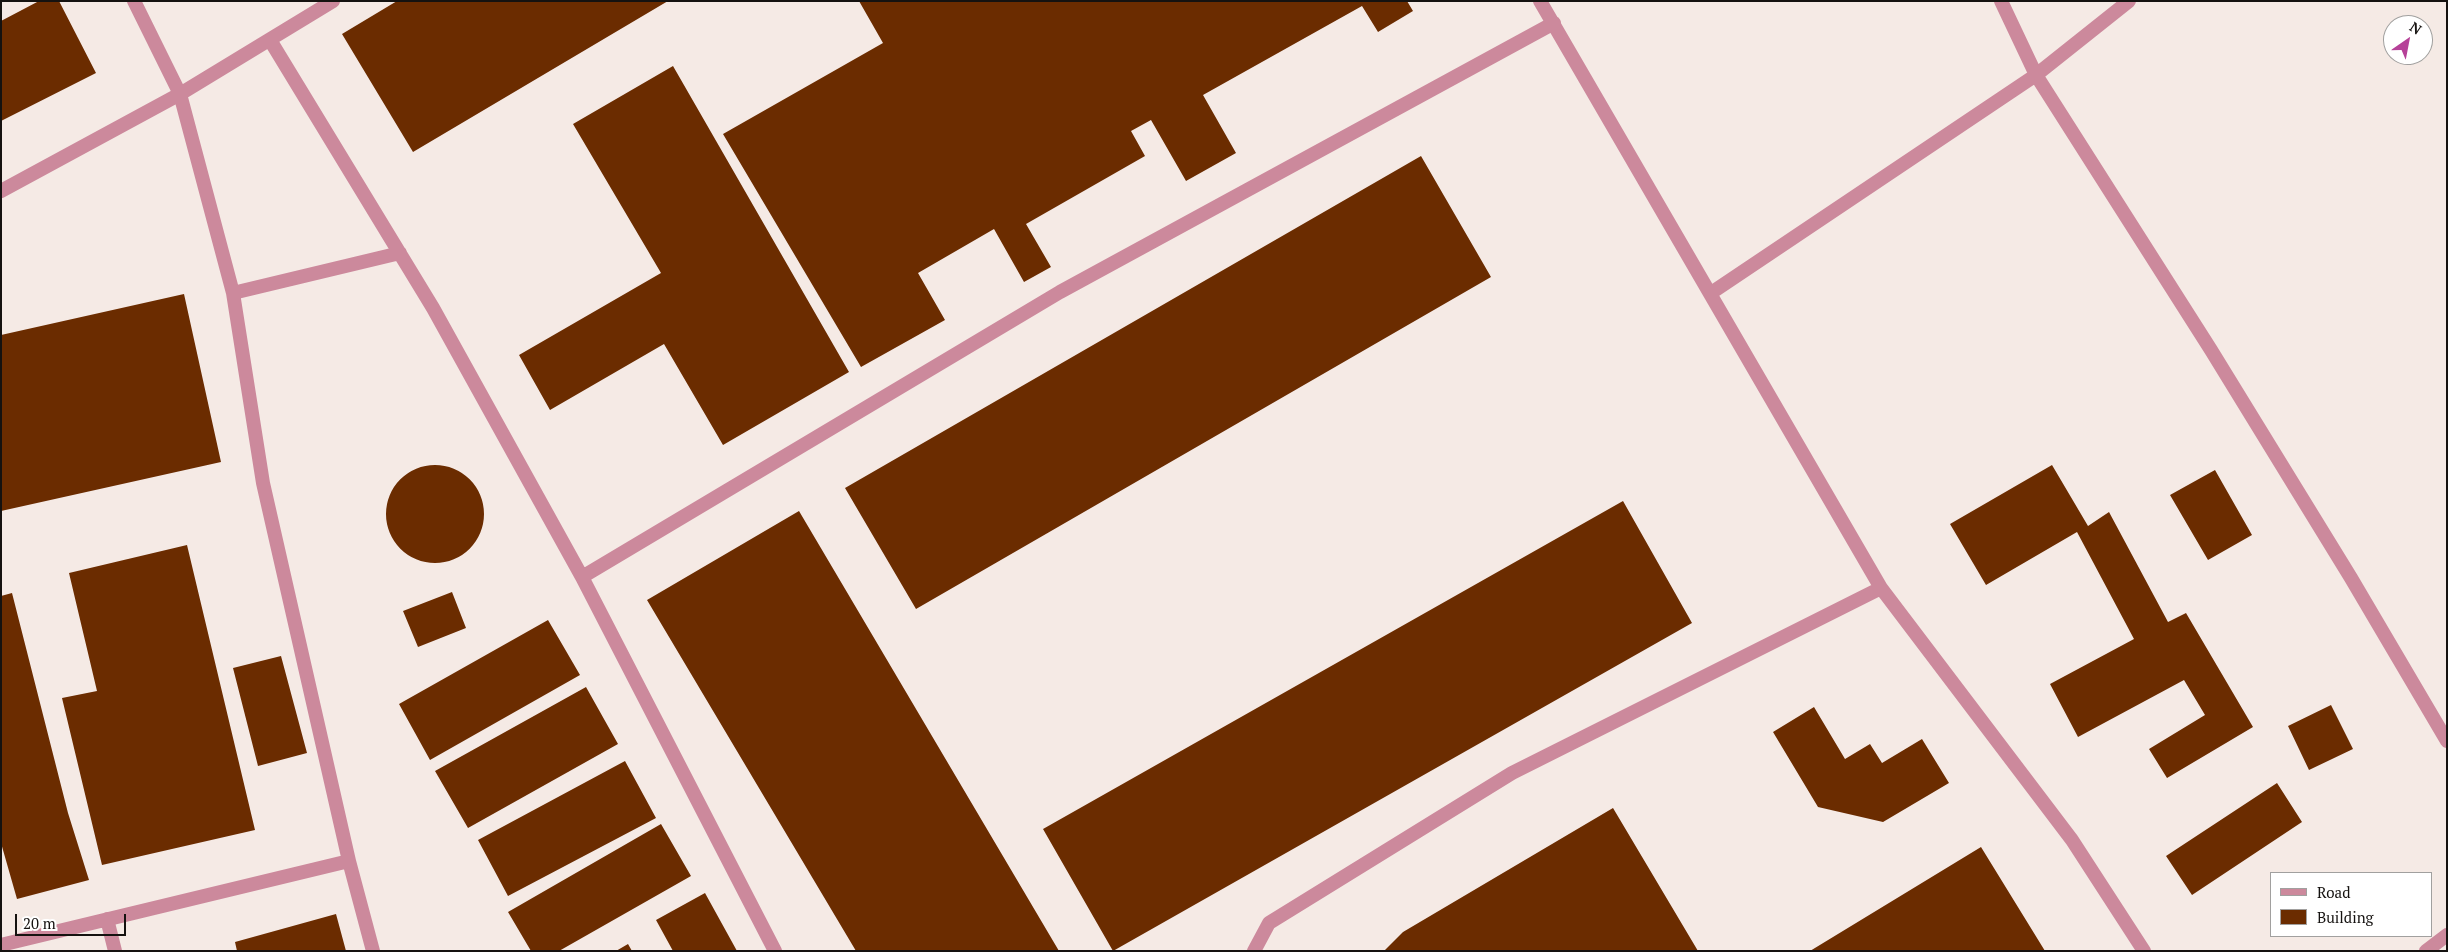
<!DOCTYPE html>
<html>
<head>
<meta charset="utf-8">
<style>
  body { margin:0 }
  #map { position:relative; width:2448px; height:952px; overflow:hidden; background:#f5eae5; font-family:"PT Serif",serif }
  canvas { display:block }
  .frame { position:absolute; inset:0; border:2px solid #151210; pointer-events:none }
  .legend { position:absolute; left:2270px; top:872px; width:162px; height:65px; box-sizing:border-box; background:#fff; border:1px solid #a1a09f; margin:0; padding:6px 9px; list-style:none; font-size:15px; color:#151210 }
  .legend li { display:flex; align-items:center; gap:10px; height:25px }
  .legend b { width:25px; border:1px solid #a1a09f }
  .north { position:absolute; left:2383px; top:15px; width:50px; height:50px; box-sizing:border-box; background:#fff; border:1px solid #a1a09f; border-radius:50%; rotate:33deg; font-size:14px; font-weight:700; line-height:20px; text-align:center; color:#151210 }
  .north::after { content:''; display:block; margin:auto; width:18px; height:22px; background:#b64198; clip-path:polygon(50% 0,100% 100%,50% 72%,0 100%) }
  .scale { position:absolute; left:15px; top:914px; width:111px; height:22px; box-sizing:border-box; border:2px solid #151210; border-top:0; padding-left:6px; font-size:15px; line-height:18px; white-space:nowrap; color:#151210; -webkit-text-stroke:4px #fff; paint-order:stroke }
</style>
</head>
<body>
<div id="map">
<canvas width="2448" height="952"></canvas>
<div class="frame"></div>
<ul class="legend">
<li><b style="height:6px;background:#cc899c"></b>Road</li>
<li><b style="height:14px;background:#6b2c00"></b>Building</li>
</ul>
<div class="north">N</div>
<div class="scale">20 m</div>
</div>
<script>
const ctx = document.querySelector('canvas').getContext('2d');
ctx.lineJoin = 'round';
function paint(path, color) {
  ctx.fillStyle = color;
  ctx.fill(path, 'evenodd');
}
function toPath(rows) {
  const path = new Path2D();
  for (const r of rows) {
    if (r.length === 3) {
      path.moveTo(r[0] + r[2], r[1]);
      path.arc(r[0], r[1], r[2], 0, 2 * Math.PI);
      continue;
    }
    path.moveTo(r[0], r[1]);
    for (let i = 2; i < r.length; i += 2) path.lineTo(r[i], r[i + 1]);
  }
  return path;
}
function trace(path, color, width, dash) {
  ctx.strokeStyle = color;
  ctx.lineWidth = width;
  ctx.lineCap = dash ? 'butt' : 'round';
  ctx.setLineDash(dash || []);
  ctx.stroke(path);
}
const building = toPath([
  [39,1,59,1,96,73,1,121,1,21],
  [397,1,668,1,413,152,342,34],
  [859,1,1407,1,1413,11,1378,32,1362,6,1203,95,1236,153,1186,181,1151,120,1131,131,1145,156,1026,224,1051,267,1024,282,994,229,918,273,945,320,861,367,723,134,883,43],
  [673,66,849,372,723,445,664,344,550,410,519,355,661,273,573,124],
  [1421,156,1491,277,916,609,845,488],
  [184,294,221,462,1,511,1,335],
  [435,514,49],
  [2052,465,2088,526,2109,512,2168,622,2186,613,2253,727,2167,778,2149,749,2205,715,2184,680,2078,737,2050,684,2134,639,2077,532,1986,585,1950,524],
  [2215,470,2252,535,2208,560,2170,495],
  [1623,501,1692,623,1113,951,1043,829],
  [799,511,1059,951,856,951,647,600],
  [187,545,255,830,102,865,62,698,97,691,69,573],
  [452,592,466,628,418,647,403,611],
  [12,593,68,813,89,880,17,899,1,843,1,596],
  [548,620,580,675,430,760,399,704],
  [281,656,307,753,258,766,233,668],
  [586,687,618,744,468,828,435,771],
  [2331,705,2353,749,2309,770,2288,726],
  [1814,707,1845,759,1870,744,1882,763,1922,739,1949,783,1883,822,1818,807,1773,732],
  [625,761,656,818,508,896,478,840],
  [2277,783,2302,822,2192,895,2166,856],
  [1613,808,1698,951,1384,951,1403,932],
  [661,824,691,876,559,951,531,951,508,912],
  [1981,847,2045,951,1810,951],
  [705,893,737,951,673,951,656,920],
  [336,914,346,951,237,951,235,942],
  [628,944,632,951,616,951]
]);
const minor = toPath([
  [134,1,180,94,233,293,263,483,349,861,373,951],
  [1540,1,1881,588,2072,840,2144,951],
  [2001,1,2036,75,2211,350,2351,578,2447,741],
  [270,40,433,308,582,577,775,951],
  [1,191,180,94,333,1],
  [233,293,400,253],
  [1711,293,2036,75,2129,1],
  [582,577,1060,292,1554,23],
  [107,919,115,951],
  [1,945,349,861],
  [1254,951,1269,923,1512,773,1881,588],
  [2426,951,2447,935]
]);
paint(building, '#6b2c00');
trace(minor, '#cc899c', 14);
</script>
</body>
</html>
